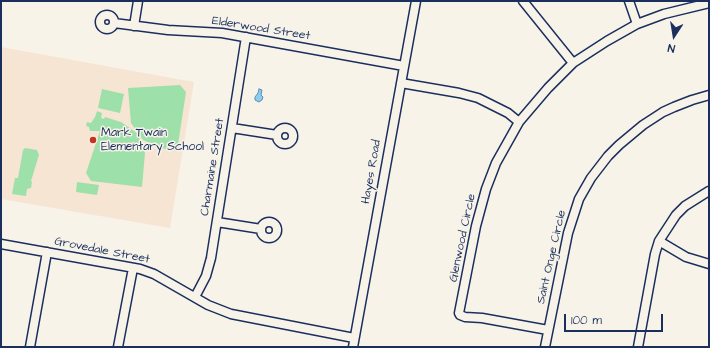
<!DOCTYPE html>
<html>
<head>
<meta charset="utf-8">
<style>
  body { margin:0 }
  #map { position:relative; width:710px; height:348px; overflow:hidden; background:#f7f3e8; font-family:"Architects Daughter",sans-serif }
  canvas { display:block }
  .frame { position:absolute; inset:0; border:2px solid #1b2f5e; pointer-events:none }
  .north { position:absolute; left:654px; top:16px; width:40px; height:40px; -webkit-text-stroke:3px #f7f3e8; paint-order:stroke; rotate:192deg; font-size:11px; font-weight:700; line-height:16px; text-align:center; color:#1b2f5e }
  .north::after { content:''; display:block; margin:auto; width:14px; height:18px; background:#1b2f5e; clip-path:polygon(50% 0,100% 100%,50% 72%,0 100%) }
  .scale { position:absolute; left:564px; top:314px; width:99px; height:18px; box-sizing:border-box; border:2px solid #1b2f5e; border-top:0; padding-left:5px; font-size:12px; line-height:14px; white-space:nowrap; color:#1b2f5e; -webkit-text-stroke:3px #f7f3e8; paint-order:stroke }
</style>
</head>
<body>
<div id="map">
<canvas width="710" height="348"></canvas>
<div class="frame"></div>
<div class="north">N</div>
<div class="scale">100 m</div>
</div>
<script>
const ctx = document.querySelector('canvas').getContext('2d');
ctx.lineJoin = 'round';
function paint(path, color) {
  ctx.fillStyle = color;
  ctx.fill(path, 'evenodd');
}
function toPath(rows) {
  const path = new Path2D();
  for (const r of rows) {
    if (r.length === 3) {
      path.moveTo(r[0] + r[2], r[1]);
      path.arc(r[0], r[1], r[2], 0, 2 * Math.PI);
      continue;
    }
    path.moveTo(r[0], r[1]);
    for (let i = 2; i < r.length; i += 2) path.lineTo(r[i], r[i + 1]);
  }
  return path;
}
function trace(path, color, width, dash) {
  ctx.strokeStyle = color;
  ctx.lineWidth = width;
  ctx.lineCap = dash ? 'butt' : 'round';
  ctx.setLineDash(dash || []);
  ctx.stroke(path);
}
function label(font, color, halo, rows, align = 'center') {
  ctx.font = font + ' "Architects Daughter",sans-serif';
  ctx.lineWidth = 3;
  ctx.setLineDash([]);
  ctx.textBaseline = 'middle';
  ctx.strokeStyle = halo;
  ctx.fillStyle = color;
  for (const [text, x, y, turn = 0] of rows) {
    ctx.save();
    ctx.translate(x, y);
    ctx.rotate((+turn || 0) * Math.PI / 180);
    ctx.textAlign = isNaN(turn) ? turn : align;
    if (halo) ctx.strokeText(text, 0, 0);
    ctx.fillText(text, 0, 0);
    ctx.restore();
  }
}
const built = toPath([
  [1,47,194,82,170,228,1,199]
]);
const green = toPath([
  [180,85,186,92,177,151,161,148,143,140,131,123,128,88],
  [102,89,124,94,120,113,98,108],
  [97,111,102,113,101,118,104,119,105,117,121,122,137,133,145,153,142,187,91,181,86,173,100,131,90,131,89,127,86,126,87,122,91,123,95,117],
  [25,148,37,150,39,155,31,181,32,182,31,188,27,189,26,196,12,194,15,178,18,178,23,150],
  [77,182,99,185,97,195,76,192]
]);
const water = toPath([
  [259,89,262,90,261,95,263,97,262,100,259,102,255,100,255,97,258,93,259,89]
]);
const minor = toPath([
  [523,1,573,63],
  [629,1,637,24],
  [107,22,7],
  [114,23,168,30,222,33,404,66],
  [134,26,138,1],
  [401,83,459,93,478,98,508,113,519,122],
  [232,128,277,135],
  [285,136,8],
  [217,222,261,229],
  [269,230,8],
  [659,241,686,257,709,264],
  [1,244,140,269,154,274,208,305,231,314,354,338],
  [195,297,206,276,211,258,246,37],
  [548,330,482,318,465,317,460,315,459,313,476,226,486,189,496,163,519,122,548,88,573,63,607,41,637,24,664,14,709,3],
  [30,347,47,252],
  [118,347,133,268],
  [353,347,416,1],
  [545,347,568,233,579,199,591,178,608,156,619,145,643,125,663,112,674,107,692,100,709,95],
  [638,347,655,254,659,241,676,215,685,206,709,191]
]);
const markers = [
  [93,140,4,"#c8321e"]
];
const streetNames = [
  ["Elderwood Street",261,29,9],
  ["Charmaine Street",213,167,-81],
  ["Hayes Road",372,172,-80],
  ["Glenwood Circle",463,238,-78],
  ["Grovedale Street",102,251,11],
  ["Saint Onge Circle",552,257,-77]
];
const poiNames = [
  ["Mark Twain",101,133],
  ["Elementary School",101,147]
];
paint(built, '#f7e5d4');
paint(green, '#9de0aa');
paint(water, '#8ccced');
trace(water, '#5f8db4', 1);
trace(minor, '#1b2f5e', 11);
trace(minor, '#f7f3e8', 8);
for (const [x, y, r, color] of markers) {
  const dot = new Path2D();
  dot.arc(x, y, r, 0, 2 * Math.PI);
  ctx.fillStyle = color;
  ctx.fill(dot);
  trace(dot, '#f7f3e8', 1.5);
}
label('12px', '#1b2f5e', '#f7f3e8', streetNames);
label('12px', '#1b2f5e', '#f7f3e8', poiNames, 'left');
</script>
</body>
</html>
